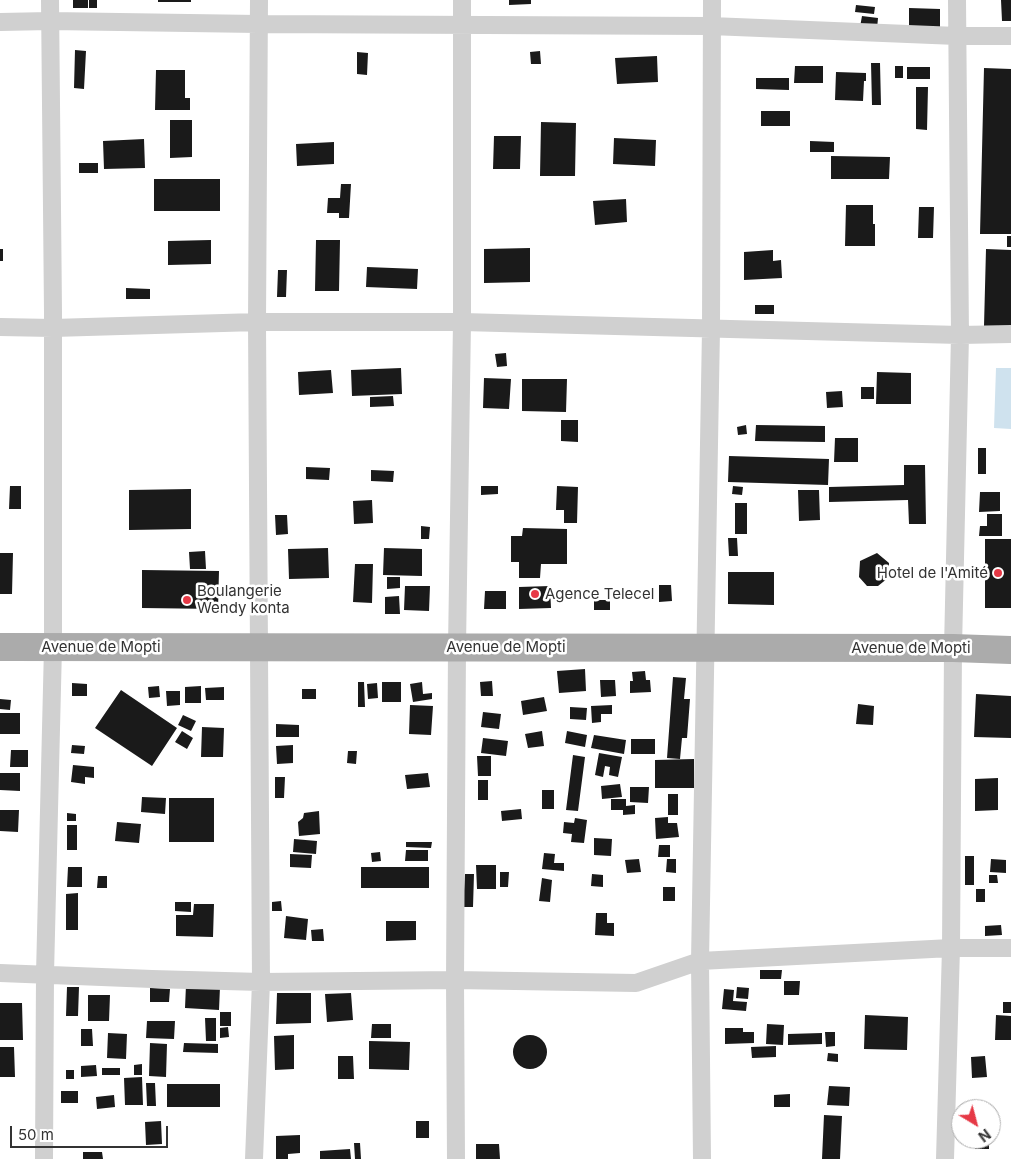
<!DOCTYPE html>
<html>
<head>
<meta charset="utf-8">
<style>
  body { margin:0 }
  #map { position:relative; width:1011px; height:1159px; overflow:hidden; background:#fff; font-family:Inter,sans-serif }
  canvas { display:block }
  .north { position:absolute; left:951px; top:1099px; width:50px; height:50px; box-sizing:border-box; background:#fff; border:1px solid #adadad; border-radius:50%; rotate:143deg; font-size:14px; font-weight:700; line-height:20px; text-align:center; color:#333 }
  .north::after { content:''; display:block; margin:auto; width:18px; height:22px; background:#e63946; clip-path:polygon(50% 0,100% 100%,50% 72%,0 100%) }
  .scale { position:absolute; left:10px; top:1126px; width:158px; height:22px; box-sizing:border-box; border:2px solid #333; border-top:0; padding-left:6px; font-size:15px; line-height:18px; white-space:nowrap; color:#333; -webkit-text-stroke:4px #fff; paint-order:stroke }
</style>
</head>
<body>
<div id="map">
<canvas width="1011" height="1159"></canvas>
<div class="north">N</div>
<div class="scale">50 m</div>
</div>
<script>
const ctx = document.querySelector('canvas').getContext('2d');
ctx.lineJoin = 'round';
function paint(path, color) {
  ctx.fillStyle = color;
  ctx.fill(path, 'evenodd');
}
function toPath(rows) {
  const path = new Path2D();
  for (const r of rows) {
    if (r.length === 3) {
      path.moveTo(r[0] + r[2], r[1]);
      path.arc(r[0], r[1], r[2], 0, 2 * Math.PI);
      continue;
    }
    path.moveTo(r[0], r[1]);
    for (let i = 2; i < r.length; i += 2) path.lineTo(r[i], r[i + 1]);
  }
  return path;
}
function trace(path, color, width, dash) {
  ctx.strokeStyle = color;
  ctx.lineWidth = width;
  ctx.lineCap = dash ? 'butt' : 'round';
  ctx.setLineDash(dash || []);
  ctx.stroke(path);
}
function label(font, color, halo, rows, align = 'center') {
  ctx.font = font + ' Inter,sans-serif';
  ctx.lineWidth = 5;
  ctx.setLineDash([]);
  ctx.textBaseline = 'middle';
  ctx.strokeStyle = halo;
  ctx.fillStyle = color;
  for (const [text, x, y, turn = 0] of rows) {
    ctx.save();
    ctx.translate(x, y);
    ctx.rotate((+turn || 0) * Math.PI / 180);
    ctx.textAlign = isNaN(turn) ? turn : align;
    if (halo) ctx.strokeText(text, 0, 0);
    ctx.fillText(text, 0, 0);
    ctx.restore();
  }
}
const water = toPath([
  [996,368,1011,368,1011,429,994,428]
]);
const building = toPath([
  [73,0,88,0,88,8,73,8],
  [89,0,97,0,97,8,89,8],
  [158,0,191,0,191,2,158,2],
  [509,0,531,0,531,4,509,5],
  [1001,0,1011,0,1011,21,1002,21],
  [856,5,875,7,874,14,855,12],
  [909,8,940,9,940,31,909,30],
  [862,16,878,18,877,29,860,27],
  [75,50,86,51,84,89,74,88],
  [540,51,541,64,531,64,530,52],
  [357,52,368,53,367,75,357,74],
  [657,56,658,82,617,84,615,58],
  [871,63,880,63,881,105,872,105],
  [795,66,823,66,823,83,794,83],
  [895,66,903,66,903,78,895,78],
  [907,67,930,67,930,79,907,79],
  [984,68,1011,69,1011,234,980,234],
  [156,70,185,70,185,98,190,98,190,110,155,110],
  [836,72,866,73,866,81,864,81,863,101,835,100],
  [756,78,789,78,789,90,756,89],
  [916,87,928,87,927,130,916,129],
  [761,111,790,111,790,126,761,126],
  [170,120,192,120,192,157,170,158],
  [541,122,576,123,575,176,540,176],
  [494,136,521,136,520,169,493,169],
  [614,138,656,140,655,166,613,164],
  [144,139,145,168,104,169,103,141],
  [810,141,834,142,834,152,810,152],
  [334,142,334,164,297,166,296,144],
  [831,156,890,157,889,179,831,179],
  [79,163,98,163,98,173,79,173],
  [154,179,220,179,220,211,154,211],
  [341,184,351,184,349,218,339,218,339,213,327,213,328,198,340,198],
  [626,199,627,222,595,225,593,201],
  [846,205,873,205,873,224,875,224,875,246,845,246],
  [919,207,934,207,933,238,918,238],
  [1007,236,1011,236,1011,247,1007,247],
  [211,240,211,264,168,265,168,241],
  [316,240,340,240,339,291,315,291],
  [530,248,530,282,484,283,484,249],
  [0,249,3,249,3,261,0,261],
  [986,249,1011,250,1011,326,984,326],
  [773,250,773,261,781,260,782,278,744,280,744,252],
  [367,267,418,269,417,289,366,287],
  [278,270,287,270,286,297,277,297],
  [126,288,150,289,150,299,126,299],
  [755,305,774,305,774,314,755,314],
  [506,353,507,366,497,367,495,354],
  [401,368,402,394,352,396,351,370],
  [331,370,333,393,299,395,298,372],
  [877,372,911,373,911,404,876,404],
  [484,378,511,379,509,409,483,408],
  [522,379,567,379,566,412,522,411],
  [861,387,874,387,874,399,861,399],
  [842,391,843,407,827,408,826,392],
  [393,396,394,406,370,407,370,397],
  [561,420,578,420,578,442,561,441],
  [746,425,747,434,738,435,737,427],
  [756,425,825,426,825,442,755,441],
  [835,438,858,438,858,462,834,462],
  [978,448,986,448,986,474,978,474],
  [729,456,829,459,828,485,728,482],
  [904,465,925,465,926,524,909,524,908,500,829,502,829,487,904,485],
  [306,467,330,468,329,480,306,479],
  [371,470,394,471,393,482,371,481],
  [10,486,21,486,21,509,9,509],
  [481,486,498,486,498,494,481,495],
  [557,486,578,487,577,523,564,523,564,510,556,510],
  [733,486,743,487,742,495,732,494],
  [191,489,191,529,129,530,129,490],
  [798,490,819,490,820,520,799,521],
  [980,492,1000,492,1000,511,979,512],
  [372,500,373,523,354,524,353,501],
  [735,503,747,503,747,534,735,534],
  [987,514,1002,514,1002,536,979,536,980,526,987,526],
  [275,515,287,515,288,534,276,535],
  [421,526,430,527,429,539,421,539],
  [523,528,567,529,567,564,541,564,540,578,519,578,519,562,511,562,511,536,522,536],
  [728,538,737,538,738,556,729,556],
  [985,539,1011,539,1011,608,985,608],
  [328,548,329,578,289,579,288,549],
  [384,548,422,549,422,576,383,575],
  [205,551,206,569,190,569,189,552],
  [0,553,13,553,12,594,0,594],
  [877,553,889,563,888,578,878,586,867,586,859,577,860,561],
  [355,564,373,564,372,603,353,602],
  [142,570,219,571,218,609,142,608],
  [728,572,774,572,774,605,728,604],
  [387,577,400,577,400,588,387,589],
  [659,585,671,585,672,601,659,602],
  [405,586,430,586,429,611,404,610],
  [550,586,551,608,519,609,519,587],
  [485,591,506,591,506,609,484,609],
  [399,596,400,614,385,614,385,597],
  [594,600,610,600,610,610,594,610],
  [585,669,586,691,559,693,557,671],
  [645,671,646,680,650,680,651,692,630,693,630,681,633,681,632,672],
  [673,677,686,678,684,699,690,699,687,738,682,738,680,759,667,758],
  [600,680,615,680,616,696,601,697],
  [492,681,493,696,481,696,480,682],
  [358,682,364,682,365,707,358,707],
  [382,682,401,682,401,702,382,702],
  [422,682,423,694,432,693,432,699,413,702,410,684],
  [72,683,87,684,87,696,72,696],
  [377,683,378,698,368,699,367,684],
  [159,686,160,697,149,698,148,687],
  [201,686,201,703,185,703,185,687],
  [224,687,224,700,206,700,205,688],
  [302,689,316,689,316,699,302,699],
  [121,690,177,728,152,766,95,728],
  [166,691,180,691,180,705,167,706],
  [976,694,1011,696,1011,738,974,737],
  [544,697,547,711,523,715,521,701],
  [0,699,11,700,10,710,0,709],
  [858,704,874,706,873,725,856,724],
  [410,705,433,706,431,735,409,734],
  [612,705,612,714,601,714,601,722,592,723,591,706],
  [570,707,587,708,586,720,570,719],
  [483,712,501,714,499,729,481,727],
  [0,713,20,713,20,734,0,734],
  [183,715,196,721,191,731,178,725],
  [276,724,299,725,299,737,276,737],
  [202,727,224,728,223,757,201,757],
  [182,731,193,738,187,749,175,742],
  [542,731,544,746,528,748,525,734],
  [567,731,587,735,585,747,565,743],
  [594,735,626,740,624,754,591,748],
  [483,738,508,741,506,756,481,753],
  [631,739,655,739,655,754,631,754],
  [72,745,85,746,84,754,71,753],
  [293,745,293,763,277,764,276,746],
  [11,750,28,750,28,767,10,767],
  [348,751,357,751,356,764,347,763],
  [599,753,622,757,618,777,609,775,610,767,605,766,603,777,595,775],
  [573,755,585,757,578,811,566,810],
  [477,756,491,756,491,776,478,776],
  [694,759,694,788,655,788,655,760],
  [73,765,94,767,94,778,85,777,85,784,71,782],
  [0,773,20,773,20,791,0,790],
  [428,773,430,787,407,789,405,775],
  [275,777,285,777,284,798,275,798],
  [998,778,998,810,975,811,975,779],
  [478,780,488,780,488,800,478,800],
  [620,784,622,797,602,799,601,786],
  [630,787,649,787,648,803,630,802],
  [542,790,554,790,554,809,542,809],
  [668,794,678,794,678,815,668,815],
  [142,797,166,798,165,814,141,812],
  [169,798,214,798,214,842,169,842],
  [611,799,626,799,626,806,635,805,635,814,623,815,623,810,611,810],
  [521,809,522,819,502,821,501,811],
  [0,810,19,810,18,832,0,831],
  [319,811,320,834,299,836,298,822,303,818,304,813],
  [67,813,76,814,76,821,67,821],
  [668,817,668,823,677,823,679,837,656,839,655,818],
  [575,818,587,820,584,843,571,842,572,834,563,833,564,822,574,823],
  [117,822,141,824,139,843,115,841],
  [67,825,77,825,77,850,67,850],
  [594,838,612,839,611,856,594,855],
  [294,839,317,841,316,854,293,852],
  [406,842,432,842,431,848,406,847],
  [659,845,670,845,670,857,658,857],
  [406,850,428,850,428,861,405,861],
  [380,852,381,861,372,862,371,853],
  [544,853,555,854,554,863,564,863,564,871,542,869],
  [290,854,312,855,311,868,290,867],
  [965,856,974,856,974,885,965,885],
  [639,859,641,872,627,873,625,860],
  [667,859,676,859,676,873,666,872],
  [991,859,1006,860,1006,873,990,872],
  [476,865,496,865,496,889,477,889],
  [68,867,82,867,82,887,67,887],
  [361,867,429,867,429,888,361,888],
  [500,872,509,872,508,887,500,887],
  [465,874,474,874,473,907,463,907],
  [592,874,603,875,603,887,591,886],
  [989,875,997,875,998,883,989,883],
  [98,876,107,876,107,888,97,888],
  [542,878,552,880,550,902,539,901],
  [663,887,675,887,675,901,663,901],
  [976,889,985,889,985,902,976,902],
  [78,893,78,930,66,930,66,894],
  [281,901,282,911,272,911,272,902],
  [175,902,191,902,191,912,175,911],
  [194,904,214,904,213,937,176,936,176,915,193,915],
  [596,913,607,913,607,923,614,923,614,936,595,935],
  [286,916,308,919,306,940,284,938],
  [386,921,416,921,416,940,386,941],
  [1001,925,1002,935,985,936,985,926],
  [323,929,324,941,312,941,311,930],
  [760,970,782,970,781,979,760,979],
  [784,981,800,981,799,995,784,995],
  [186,985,220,987,219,1010,185,1008],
  [67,987,79,987,78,1016,66,1016],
  [737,987,749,988,748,999,736,998],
  [150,988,170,989,169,1002,150,1002],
  [724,989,734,990,733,1001,747,1002,746,1011,722,1009],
  [277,993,311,993,311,1023,276,1024],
  [351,993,353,1020,327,1022,325,994],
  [88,995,110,995,109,1021,88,1021],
  [1003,1002,1011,1002,1011,1013,1003,1013],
  [0,1003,22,1003,23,1040,0,1040],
  [220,1012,231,1012,231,1026,220,1026],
  [865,1015,908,1017,907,1050,864,1049],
  [996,1015,1011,1016,1011,1040,995,1040],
  [205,1018,216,1018,216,1041,206,1041],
  [147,1021,175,1021,174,1039,146,1038],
  [372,1024,391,1024,391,1038,371,1038],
  [767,1024,784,1025,783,1045,766,1044],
  [228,1027,229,1037,220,1038,220,1028],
  [725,1028,743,1028,743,1032,754,1032,754,1043,725,1044],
  [81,1029,92,1029,93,1046,81,1046],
  [825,1032,835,1032,835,1046,826,1047],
  [108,1033,127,1034,126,1059,107,1058],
  [822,1033,822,1044,788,1045,788,1034],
  [294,1035,294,1069,275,1070,274,1036],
  [530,1052,17],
  [369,1041,410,1042,409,1070,369,1069],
  [150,1043,167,1044,166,1077,149,1076],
  [184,1043,218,1044,218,1053,183,1052],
  [776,1046,776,1057,752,1058,751,1047],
  [0,1047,14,1047,15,1077,0,1077],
  [828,1053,838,1054,838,1062,827,1061],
  [338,1056,353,1056,354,1079,338,1079],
  [985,1056,987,1077,972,1078,971,1057],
  [142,1064,142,1075,134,1075,134,1065],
  [96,1065,97,1076,81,1077,81,1066],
  [102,1068,120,1068,120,1075,102,1075],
  [66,1070,74,1070,74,1079,66,1079],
  [142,1077,143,1105,125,1105,124,1078],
  [146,1083,155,1083,156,1106,147,1106],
  [167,1084,220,1084,220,1107,167,1107],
  [829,1086,850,1087,849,1106,827,1105],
  [61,1091,78,1091,78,1103,61,1103],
  [790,1094,790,1107,774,1107,774,1095],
  [114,1095,115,1107,97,1109,96,1097],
  [824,1115,842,1116,840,1159,822,1159],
  [161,1121,162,1144,146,1145,145,1122],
  [416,1121,429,1121,429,1138,416,1138],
  [300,1135,300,1153,288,1154,288,1159,276,1159,276,1136],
  [975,1139,989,1139,989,1149,975,1149],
  [354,1143,360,1143,361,1159,355,1159],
  [476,1144,499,1144,500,1159,476,1159],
  [350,1149,351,1159,320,1159,320,1151],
  [83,1152,102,1152,103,1159,83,1159]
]);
const minor = toPath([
  [0,22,50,21,258,24,711,26,957,36,1011,36],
  [0,327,53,328,257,322,462,322,960,335,1011,334],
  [0,973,152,979,261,982,455,980,636,983,700,961,951,948,1011,948],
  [44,1159,45,974,53,647,53,313,50,0],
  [254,1159,261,982,257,322,259,0],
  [456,1159,455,980,457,647,462,322,462,0],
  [702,1159,700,961,711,329,712,0],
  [945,1159,951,948,953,648,960,335,957,0]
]);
const primary = toPath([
  [0,647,953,648,1011,650]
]);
const markers = [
  [998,573,5,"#e63946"],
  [535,594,5,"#e63946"],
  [187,600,5,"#e63946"]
];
const poiNames = [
  ["Hotel de l'Amité",988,573,"right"],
  ["Boulangerie",197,591],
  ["Wendy konta",197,608],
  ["Agence Telecel",545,594]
];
const streetNames = [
  ["Avenue de Mopti",101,647],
  ["Avenue de Mopti",506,647],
  ["Avenue de Mopti",911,648]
];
paint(water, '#cfe2ee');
paint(building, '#1a1a1a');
trace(minor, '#d0d0d0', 18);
trace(primary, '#ababab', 28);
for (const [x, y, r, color] of markers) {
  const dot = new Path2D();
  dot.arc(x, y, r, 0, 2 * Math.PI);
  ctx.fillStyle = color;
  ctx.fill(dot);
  trace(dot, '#fff', 2);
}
label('15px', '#333', '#fff', poiNames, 'left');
label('15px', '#333', '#fff', streetNames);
</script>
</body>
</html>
